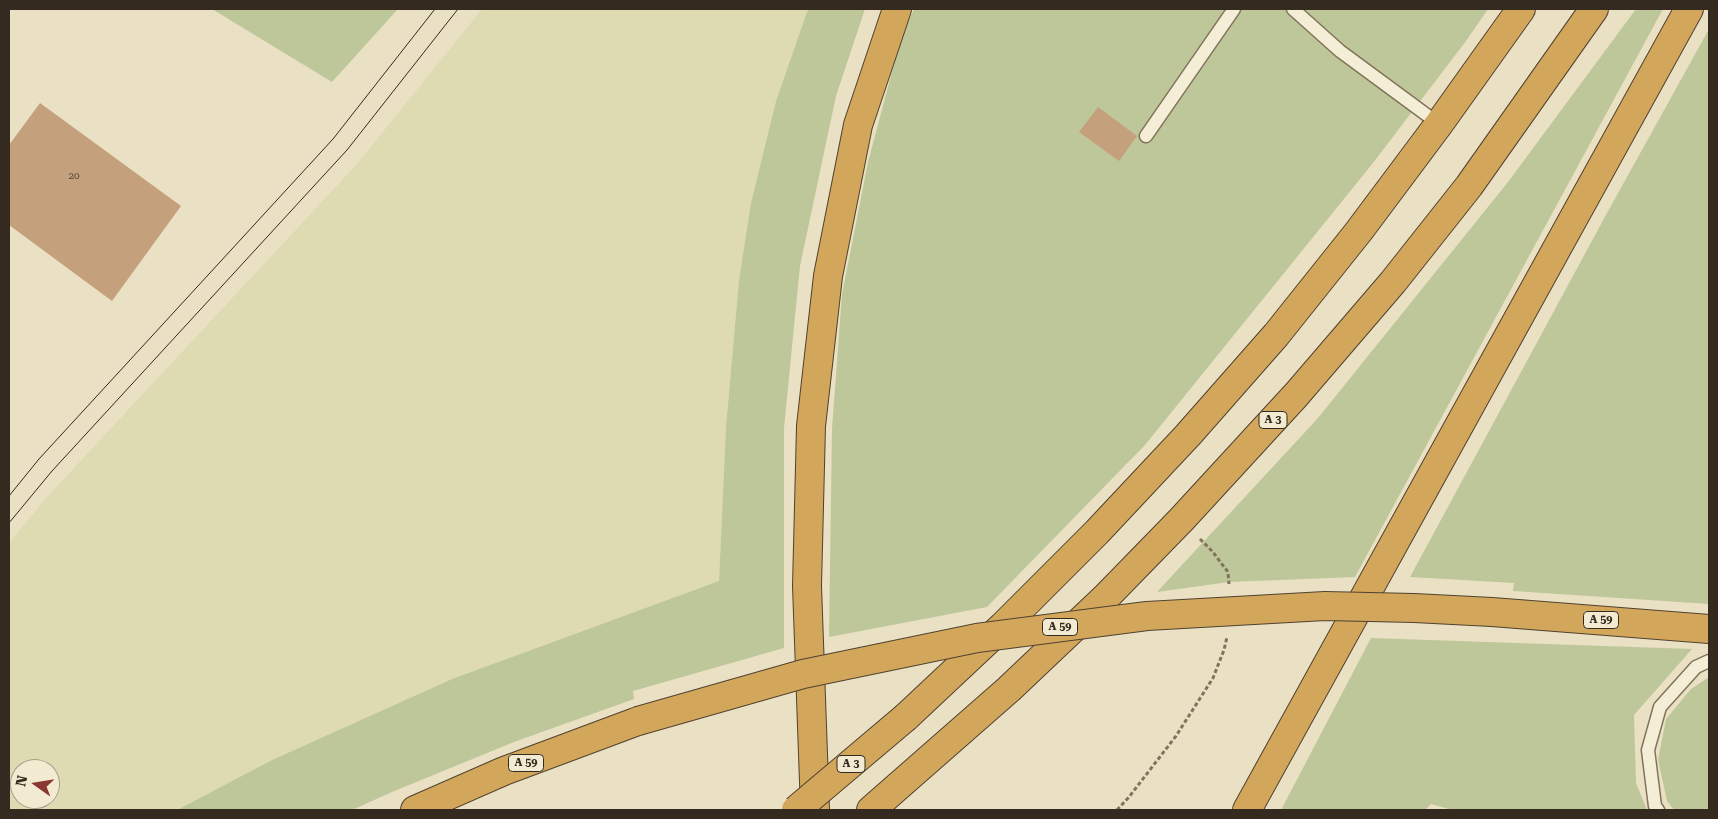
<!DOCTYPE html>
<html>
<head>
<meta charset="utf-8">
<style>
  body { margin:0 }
  #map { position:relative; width:1718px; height:819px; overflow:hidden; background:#eae1c4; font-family:"Roboto Serif",serif }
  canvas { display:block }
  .frame { position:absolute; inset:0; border:10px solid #342a1f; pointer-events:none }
  .north { position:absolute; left:10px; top:759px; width:50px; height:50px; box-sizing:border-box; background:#f2ebd2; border:1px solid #a69e8a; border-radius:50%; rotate:283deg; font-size:14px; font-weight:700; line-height:20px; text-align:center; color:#342a1f }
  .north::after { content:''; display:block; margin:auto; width:18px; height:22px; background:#8c3832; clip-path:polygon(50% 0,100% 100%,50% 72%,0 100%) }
</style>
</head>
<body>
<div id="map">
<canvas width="1718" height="819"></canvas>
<div class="frame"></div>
<div class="north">N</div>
</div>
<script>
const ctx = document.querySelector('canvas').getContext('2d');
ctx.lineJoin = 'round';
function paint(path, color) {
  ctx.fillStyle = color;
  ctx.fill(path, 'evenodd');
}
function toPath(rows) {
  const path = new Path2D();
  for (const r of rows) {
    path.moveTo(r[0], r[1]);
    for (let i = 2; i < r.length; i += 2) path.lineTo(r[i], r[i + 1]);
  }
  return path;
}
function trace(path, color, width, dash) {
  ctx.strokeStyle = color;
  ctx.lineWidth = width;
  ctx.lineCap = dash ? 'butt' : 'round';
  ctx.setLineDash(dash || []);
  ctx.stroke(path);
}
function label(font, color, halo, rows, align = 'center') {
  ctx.font = font + ' "Roboto Serif",serif';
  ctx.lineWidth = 4;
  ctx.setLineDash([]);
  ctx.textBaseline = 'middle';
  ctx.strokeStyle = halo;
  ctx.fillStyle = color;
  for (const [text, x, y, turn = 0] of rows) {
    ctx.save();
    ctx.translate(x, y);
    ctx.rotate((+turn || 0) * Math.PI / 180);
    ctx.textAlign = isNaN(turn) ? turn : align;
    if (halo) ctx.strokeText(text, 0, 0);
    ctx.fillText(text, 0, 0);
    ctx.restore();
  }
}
const farmland = toPath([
  [482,9,808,9,776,101,751,203,739,280,726,427,719,581,452,679,272,760,177,810,9,810,9,543,46,498,357,164],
  [20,769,50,769,50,799,20,799]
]);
const green = toPath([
  [212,9,398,9,332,82],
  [808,9,865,9,836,96,800,266,784,428,784,648,633,691,634,699,514,742,392,792,352,810,177,810,272,760,452,679,719,581,726,427,739,280,751,203,776,101],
  [914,9,1488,9,1466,41,1373,163,1145,445,987,607,829,637,832,429,842,294,868,162,901,38],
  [1636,9,1663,9,1355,577,1229,582,1157,592,1318,418,1508,182],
  [1709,29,1709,604,1513,591,1514,583,1410,577,1607,213],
  [1371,638,1692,649,1634,715,1636,783,1647,810,1452,810,1431,804,1425,810,1281,810],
  [1709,677,1709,810,1674,810,1667,801,1658,760,1666,719,1691,689]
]);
const building = toPath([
  [40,103,181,206,112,301,9,225,9,145],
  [1098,107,1137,136,1119,161,1079,132]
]);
const path = toPath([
  [1200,539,1212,551,1228,572,1229,584],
  [1117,810,1129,797,1176,736,1213,678,1224,650,1227,637]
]);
const lane = toPath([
  [1293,9,1340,51,1439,124],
  [1146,136,1234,9],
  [1658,810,1655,806,1648,750,1660,707,1696,667,1709,661]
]);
const highway = toPath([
  [1492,612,1709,629],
  [906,717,1003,626,1097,532,1188,435,1276,335,1359,231,1439,124,1521,9],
  [415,810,504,771,638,721],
  [815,810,807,586,811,426,828,276,858,125,897,9],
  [871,810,1009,689,1105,598,1181,520,1296,395,1393,282,1469,186,1594,9],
  [1247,810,1689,9]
]);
const tram = toPath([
  [9,496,39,459,333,139,435,9],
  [9,523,52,471,347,150,458,9]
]);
const highwayBridge = toPath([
  [638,721,803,674,977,638,1147,616,1325,606,1414,608,1492,612],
  [796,810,906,717]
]);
const numberNames = [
  ["20",74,176]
];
const shields = [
  [1273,420,28],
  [1601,620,35],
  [1060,627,35],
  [526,763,35],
  [851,764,28]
];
const shieldNames = [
  ["A 3",1273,420],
  ["A 59",1601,620],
  ["A 59",1060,627],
  ["A 59",526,763],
  ["A 3",851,764]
];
paint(farmland, '#dedbb2');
paint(green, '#bec799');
paint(building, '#c4a07d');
trace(lane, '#82735c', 15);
trace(highway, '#504130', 30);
trace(path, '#82735c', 3, [4, 2.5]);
trace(lane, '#f5eed6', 12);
trace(highway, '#d2a75c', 28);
trace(tram, '#342a1f', 1);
trace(highwayBridge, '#504130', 30, []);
trace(highwayBridge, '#d2a75c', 28);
label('10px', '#584836', null, numberNames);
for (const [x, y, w] of shields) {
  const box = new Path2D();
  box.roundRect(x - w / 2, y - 8.5, w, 17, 4);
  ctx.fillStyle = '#f2ebd2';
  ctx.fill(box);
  trace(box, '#342a1f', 1);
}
label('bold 11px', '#342a1f', null, shieldNames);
</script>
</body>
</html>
